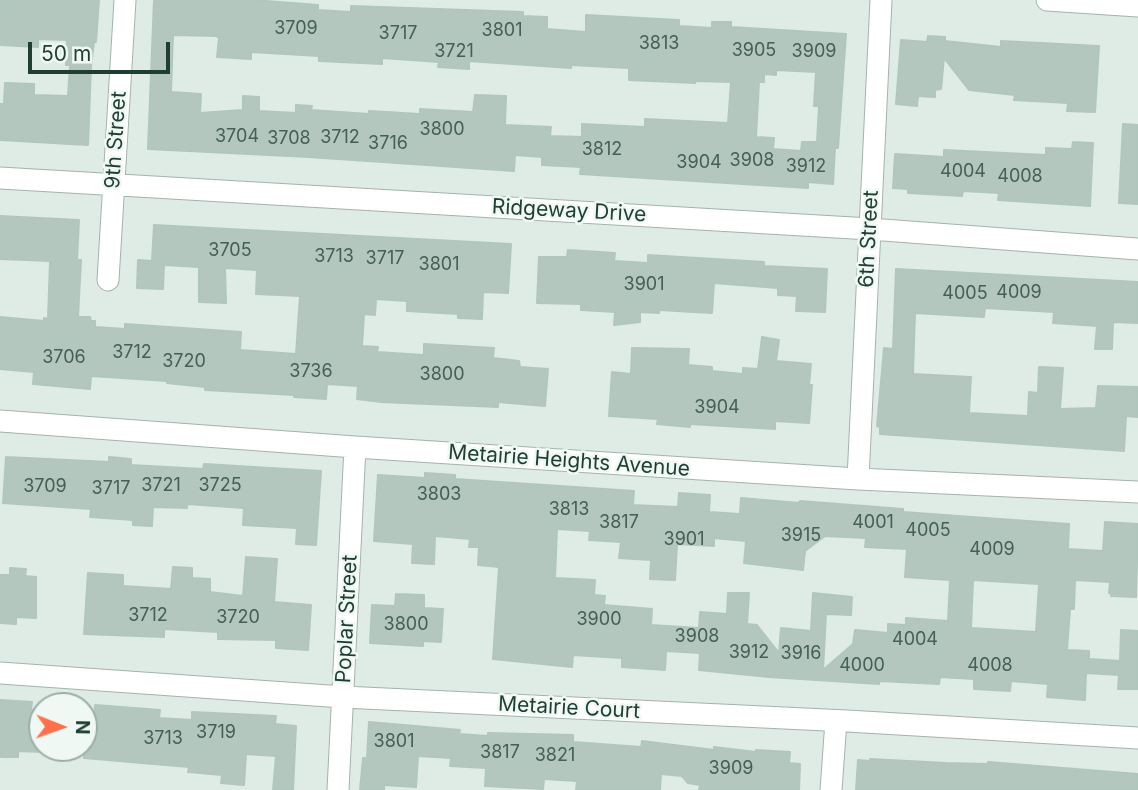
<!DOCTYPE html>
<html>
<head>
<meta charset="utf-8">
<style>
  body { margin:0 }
  #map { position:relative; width:1138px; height:790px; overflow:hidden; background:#dfece6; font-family:Inter,sans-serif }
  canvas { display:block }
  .north { position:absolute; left:28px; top:692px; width:70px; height:70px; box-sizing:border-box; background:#f0f8f4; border:2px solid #9caea7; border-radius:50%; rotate:91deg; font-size:19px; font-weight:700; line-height:28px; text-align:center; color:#1e3e34 }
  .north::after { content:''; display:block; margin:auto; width:24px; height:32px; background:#ff704b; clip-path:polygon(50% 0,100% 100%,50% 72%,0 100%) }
  .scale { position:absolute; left:28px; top:42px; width:142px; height:32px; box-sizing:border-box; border:4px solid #1e3e34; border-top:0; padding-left:9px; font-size:21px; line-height:24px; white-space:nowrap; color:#1e3e34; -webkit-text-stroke:5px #f0f8f4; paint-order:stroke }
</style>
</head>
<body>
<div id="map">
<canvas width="1138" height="790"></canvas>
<div class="north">N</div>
<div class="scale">50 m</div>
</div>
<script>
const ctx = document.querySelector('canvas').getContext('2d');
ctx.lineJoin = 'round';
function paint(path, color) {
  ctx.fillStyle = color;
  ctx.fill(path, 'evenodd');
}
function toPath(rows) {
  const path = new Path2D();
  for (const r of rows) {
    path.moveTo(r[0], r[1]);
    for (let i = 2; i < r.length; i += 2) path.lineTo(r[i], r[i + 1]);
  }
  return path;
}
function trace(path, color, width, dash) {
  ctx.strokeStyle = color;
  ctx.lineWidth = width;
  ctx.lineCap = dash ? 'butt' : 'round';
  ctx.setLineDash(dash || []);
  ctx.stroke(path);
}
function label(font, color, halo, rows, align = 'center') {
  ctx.font = font + ' Inter,sans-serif';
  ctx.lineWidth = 5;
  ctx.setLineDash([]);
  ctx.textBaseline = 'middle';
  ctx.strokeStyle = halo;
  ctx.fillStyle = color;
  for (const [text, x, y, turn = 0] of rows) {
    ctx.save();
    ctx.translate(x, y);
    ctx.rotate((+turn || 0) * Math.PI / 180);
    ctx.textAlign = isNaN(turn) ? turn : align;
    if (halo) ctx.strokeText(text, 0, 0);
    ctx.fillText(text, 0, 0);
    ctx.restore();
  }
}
const building = toPath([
  [0,0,99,0,96,42,94,42,91,66,88,145,0,140,0,104,4,104,5,83,34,84,34,95,68,96,70,65,66,65,67,40,38,39,38,47,0,45,0,0],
  [154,0,266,1,318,5,318,10,351,12,351,6,523,12,523,16,547,17,547,29,586,32,586,15,679,20,679,26,712,28,712,22,731,22,731,27,846,34,838,148,835,148,833,184,808,182,808,188,580,174,581,167,542,165,542,157,515,155,514,171,309,157,148,149,154,0],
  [173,35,216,36,219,38,217,57,251,59,251,52,319,56,319,61,382,64,382,58,439,62,438,67,469,69,469,61,571,68,571,65,629,68,629,80,695,83,695,81,731,82,728,123,645,119,645,127,582,124,582,137,550,136,551,127,505,125,506,96,475,95,473,112,420,109,420,114,369,111,369,114,311,110,312,106,296,105,296,113,259,111,259,97,243,96,243,110,200,113,201,94,171,92,173,35],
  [776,70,816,72,814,106,819,106,817,142,802,142,801,151,773,149,774,138,756,137,759,82,764,82,764,74,776,75,776,70],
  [928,36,945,37,945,41,1001,47,1001,41,1099,46,1095,112,1067,111,1068,103,1014,100,1015,95,969,90,944,58,941,89,935,90,935,97,918,96,917,106,896,104,901,40,927,42,928,36],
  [1123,124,1138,125,1138,204,1119,203,1123,124],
  [1073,142,1093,143,1090,206,998,200,999,193,963,191,962,196,908,193,908,189,893,188,895,154,944,157,944,150,1046,155,1046,148,1072,149,1073,142],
  [0,216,79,220,77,260,81,260,78,317,90,317,91,321,95,321,95,327,125,329,125,324,241,332,240,350,296,354,300,296,256,294,257,270,225,268,226,303,199,302,199,267,164,265,163,289,137,288,138,260,152,261,154,225,511,244,508,293,483,292,482,319,458,318,458,314,407,311,407,301,376,299,375,315,364,314,362,346,378,347,377,352,424,355,424,344,494,348,493,358,519,361,520,367,548,369,545,406,498,402,498,407,381,402,357,399,358,386,327,384,326,399,294,397,294,395,205,390,205,387,167,383,167,381,91,376,90,389,33,384,34,372,0,369,0,317,44,321,44,318,48,319,50,261,0,259,0,216],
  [568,250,615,253,614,261,648,263,648,255,764,262,764,266,827,269,825,312,796,311,797,296,778,295,778,288,714,283,712,313,659,310,659,313,640,312,640,322,614,325,615,312,581,310,581,304,537,303,539,257,567,257,568,250],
  [896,269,1138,282,1138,323,1113,322,1112,349,1095,349,1097,326,1053,323,1054,312,985,308,984,317,915,313,913,374,971,377,969,413,1028,416,1029,392,1038,393,1039,367,1063,368,1060,409,1096,408,1098,386,1138,387,1138,417,1126,416,1124,451,880,434,880,427,877,426,884,348,893,349,896,269],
  [762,337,779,340,776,361,811,364,809,385,812,385,809,423,775,421,775,429,690,424,690,427,657,424,658,419,609,416,612,372,631,374,632,348,689,349,688,365,712,367,712,371,743,374,743,368,758,369,762,337],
  [6,457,109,462,109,457,131,459,131,465,203,469,204,464,321,471,316,545,296,544,297,528,243,525,244,508,187,504,187,508,153,507,152,526,133,525,133,520,90,517,91,509,3,503,6,457],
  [425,473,455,475,455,479,634,491,633,505,678,507,679,493,710,495,709,512,740,514,741,498,799,503,800,501,903,509,903,512,1069,524,1068,549,1103,551,1105,522,1138,524,1136,597,1111,596,1112,594,1109,593,1110,582,1075,580,1074,609,1070,609,1067,650,1089,651,1089,659,1120,661,1121,630,1138,631,1138,689,1118,689,1119,675,1086,673,1085,700,1047,697,1048,684,1011,681,1010,691,974,689,974,679,940,677,939,684,879,681,879,684,769,677,699,670,700,653,666,651,665,670,622,667,622,658,573,655,572,667,493,659,499,567,478,565,479,547,469,547,470,539,435,536,434,564,412,563,413,544,374,541,378,475,425,478,425,473],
  [557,529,590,531,589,540,621,542,619,558,651,560,650,579,675,580,677,544,714,546,714,538,746,541,744,563,803,570,805,551,825,536,866,538,865,547,907,549,905,577,950,580,948,621,906,618,906,625,888,624,888,633,855,630,853,644,823,670,826,614,851,615,852,597,813,593,811,631,781,628,779,653,757,625,747,624,749,593,728,593,727,614,700,612,699,628,651,625,652,609,604,605,605,596,594,595,595,580,555,578,557,529],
  [973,580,1039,584,1036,632,971,628,973,580],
  [246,557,277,559,274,602,311,605,308,650,276,648,276,640,218,639,218,632,164,629,164,637,84,634,88,573,123,575,123,586,171,589,173,567,192,568,192,578,210,579,210,592,243,596,246,557],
  [10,568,26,569,25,576,36,577,36,618,16,617,16,624,0,623,0,575,10,575,10,568],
  [396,594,424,595,424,608,443,609,441,642,423,641,423,646,370,643,372,605,395,606,396,594],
  [0,700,32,702,31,710,42,711,42,752,18,751,18,757,1,757,0,700],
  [95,705,160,710,159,718,192,720,192,712,276,716,275,724,296,726,293,790,273,790,276,756,246,754,244,785,221,783,222,775,188,772,189,767,84,758,84,739,93,740,95,705],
  [369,722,460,730,459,734,488,736,488,733,573,735,573,742,641,747,642,741,714,750,714,747,756,752,756,750,790,752,789,763,800,764,799,790,699,790,700,785,688,783,682,776,661,774,660,790,576,790,577,781,544,779,543,789,485,786,486,768,450,766,451,758,418,756,416,787,384,785,384,790,360,790,363,758,367,758,369,722],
  [870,759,946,763,988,764,988,762,1138,774,1138,790,856,790,858,760,870,761,870,759]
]);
const minor = toPath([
  [1047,0,1138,6],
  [0,178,870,229,1138,249],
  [108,280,125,0],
  [0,421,355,447,858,479,1138,492],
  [858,479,881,0],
  [0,673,343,697,847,721,1138,738],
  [338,790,355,447],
  [831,790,836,721]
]);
const numberNames = [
  ["3709",296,29],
  ["3801",502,31],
  ["3717",398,34],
  ["3813",659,44],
  ["3905",754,51],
  ["3721",454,52],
  ["3909",814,52],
  ["3800",442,130],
  ["3704",237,137],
  ["3712",340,138],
  ["3708",289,139],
  ["3716",388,144],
  ["3812",602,150],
  ["3908",752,161],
  ["3904",699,163],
  ["3912",806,167],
  ["4004",963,172],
  ["4008",1020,177],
  ["3705",230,251],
  ["3713",334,257],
  ["3717",385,259],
  ["3801",439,265],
  ["3901",644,285],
  ["4009",1019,293],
  ["4005",965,294],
  ["3712",132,353],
  ["3706",64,358],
  ["3720",184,362],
  ["3736",311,372],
  ["3800",442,375],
  ["3904",717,408],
  ["3721",161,486],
  ["3725",220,486],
  ["3709",45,487],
  ["3717",111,489],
  ["3803",439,495],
  ["3813",569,510],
  ["3817",619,523],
  ["4001",873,523],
  ["4005",928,531],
  ["3915",801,536],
  ["3901",684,540],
  ["4009",992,550],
  ["3712",148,616],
  ["3720",238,618],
  ["3900",599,620],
  ["3800",406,625],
  ["3908",697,637],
  ["4004",915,640],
  ["3912",749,653],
  ["3916",801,654],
  ["4000",862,666],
  ["4008",990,666],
  ["3719",216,733],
  ["3713",163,739],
  ["3801",394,742],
  ["3817",500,753],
  ["3821",555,756],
  ["3909",731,769]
];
const streetNames = [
  ["9th Street",116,140,-86],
  ["Ridgeway Drive",569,211,3],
  ["6th Street",869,239,-87],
  ["Metairie Heights Avenue",569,461,4],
  ["Poplar Street",347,619,-87],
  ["Metairie Court",569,708,3]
];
paint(building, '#b4c7bf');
trace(building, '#b1c7bd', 2);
trace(minor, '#a1b4ad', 23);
trace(minor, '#fff', 21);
label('18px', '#446057', null, numberNames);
label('21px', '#1e3e34', '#f0f8f4', streetNames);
</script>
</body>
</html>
